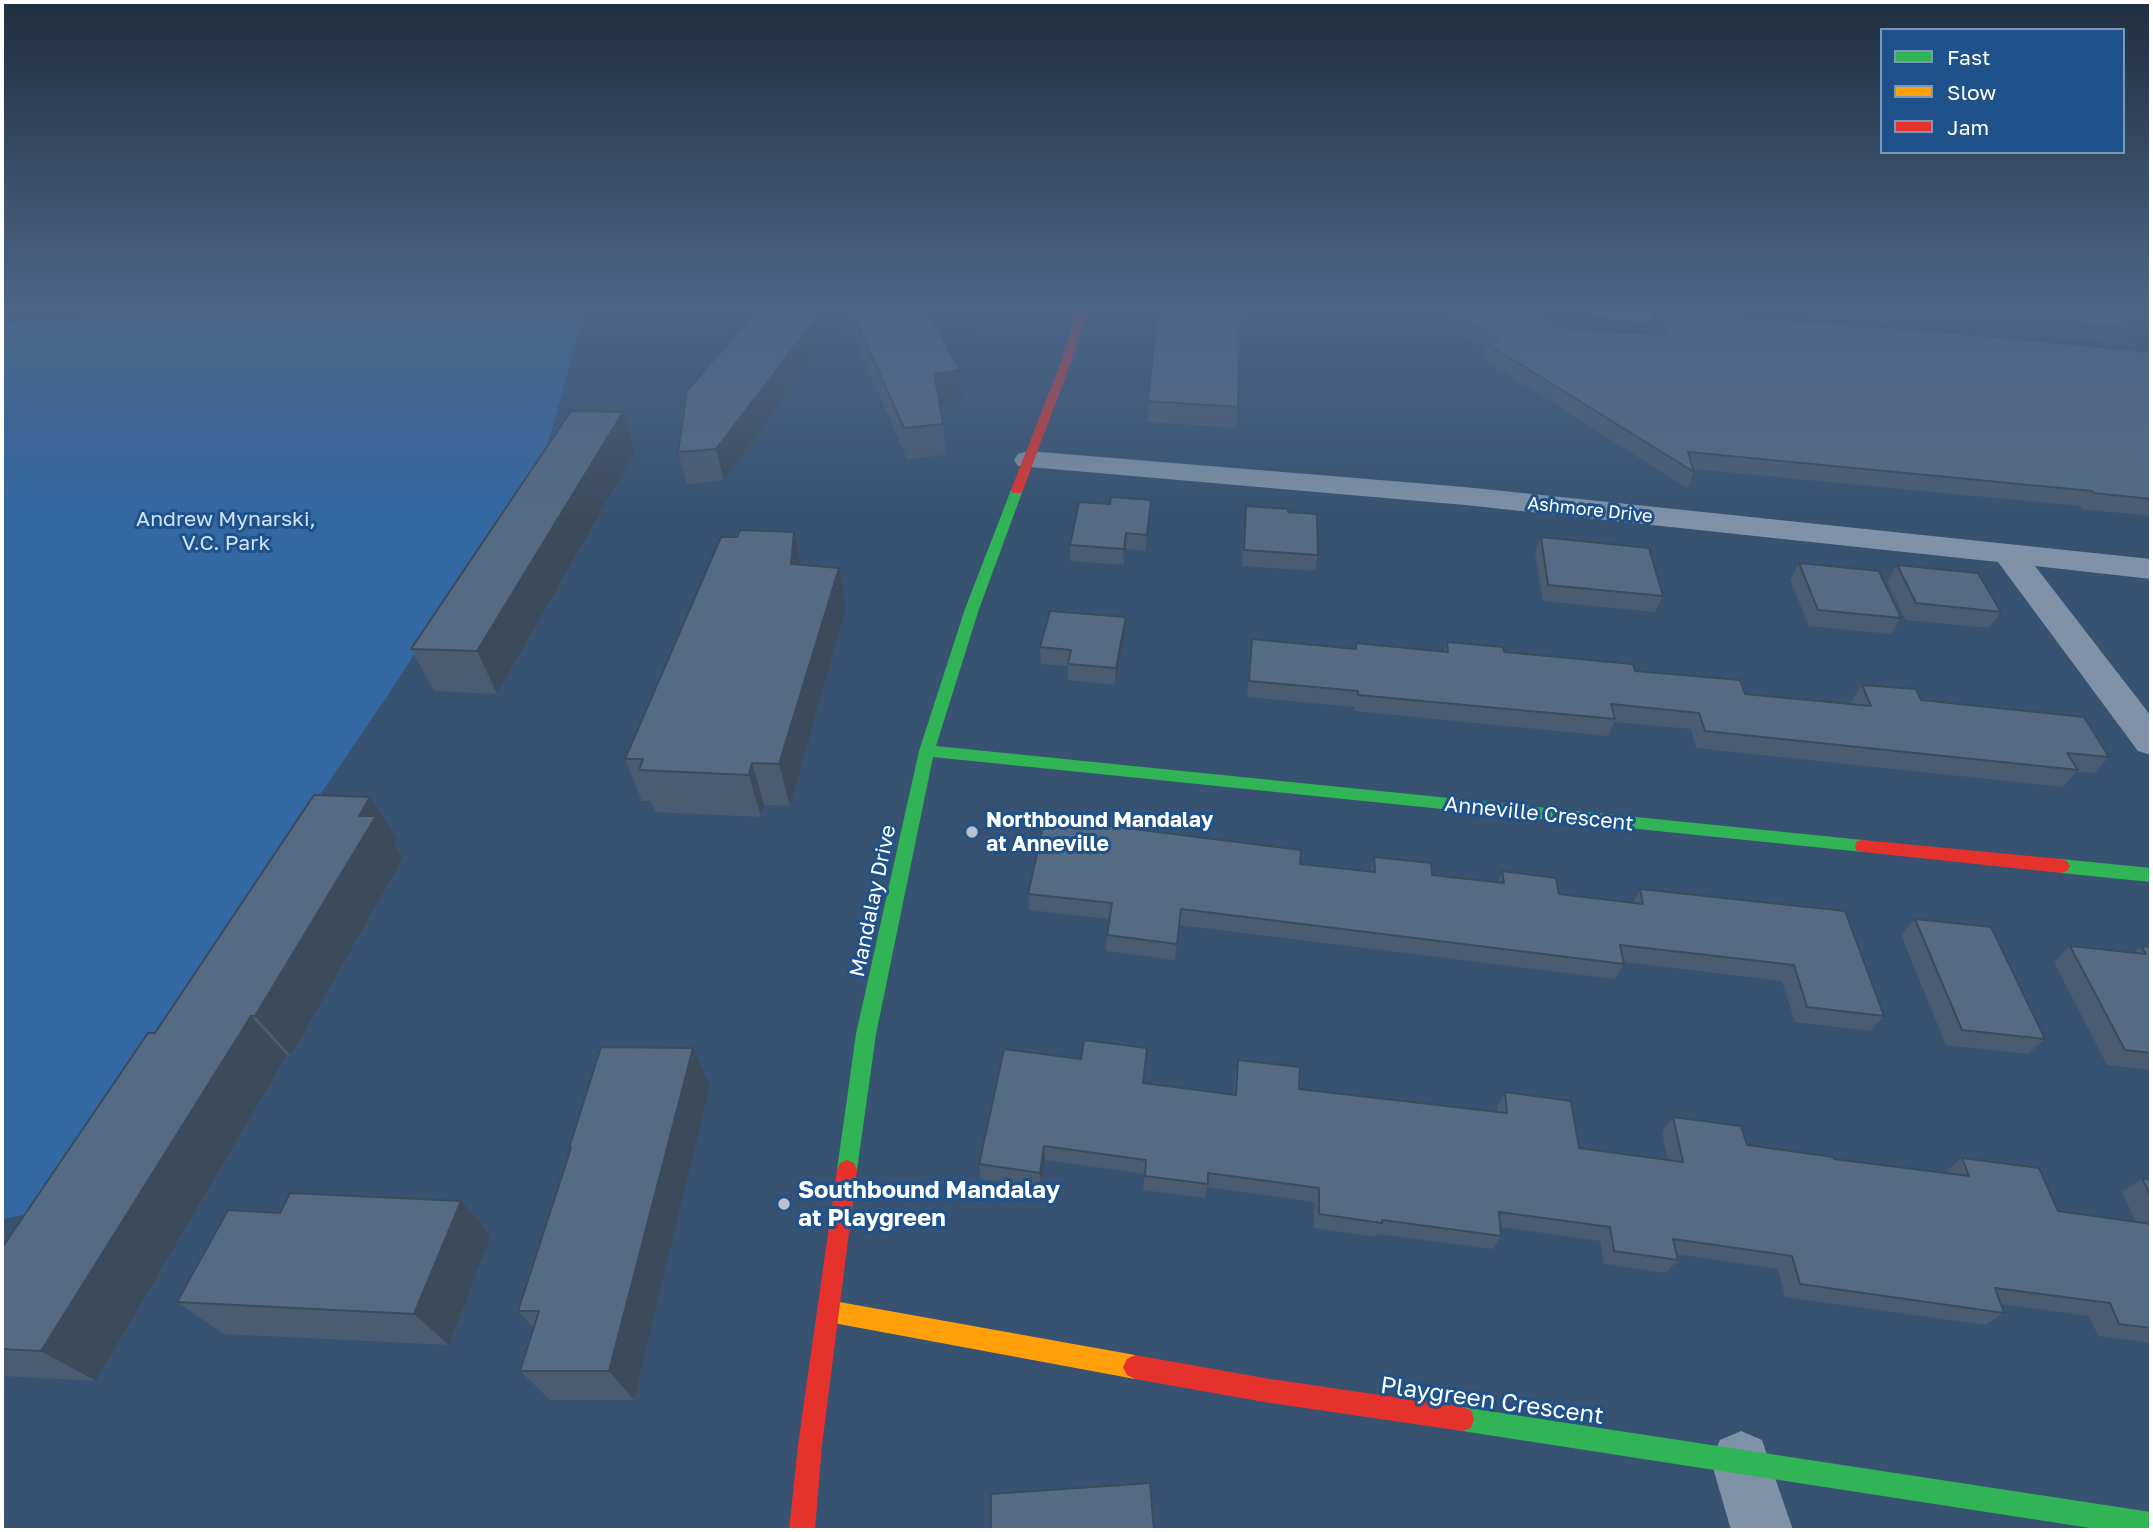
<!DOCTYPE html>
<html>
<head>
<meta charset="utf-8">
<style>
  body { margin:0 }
  #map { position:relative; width:2153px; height:1532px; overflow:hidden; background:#385372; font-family:"Golos Text",sans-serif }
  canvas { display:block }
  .frame { position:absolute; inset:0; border:4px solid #fff; pointer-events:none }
  .legend { position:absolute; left:1880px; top:28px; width:245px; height:126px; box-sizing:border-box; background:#1f518b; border:2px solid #7997b9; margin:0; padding:9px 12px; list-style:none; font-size:21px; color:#fff }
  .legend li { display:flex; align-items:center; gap:14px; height:35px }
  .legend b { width:35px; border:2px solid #7997b9 }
</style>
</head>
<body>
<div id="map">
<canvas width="2153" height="1532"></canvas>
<div class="frame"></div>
<ul class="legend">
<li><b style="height:9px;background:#30b455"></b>Fast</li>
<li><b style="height:9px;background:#ff9f0a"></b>Slow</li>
<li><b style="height:9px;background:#e5322d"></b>Jam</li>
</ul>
</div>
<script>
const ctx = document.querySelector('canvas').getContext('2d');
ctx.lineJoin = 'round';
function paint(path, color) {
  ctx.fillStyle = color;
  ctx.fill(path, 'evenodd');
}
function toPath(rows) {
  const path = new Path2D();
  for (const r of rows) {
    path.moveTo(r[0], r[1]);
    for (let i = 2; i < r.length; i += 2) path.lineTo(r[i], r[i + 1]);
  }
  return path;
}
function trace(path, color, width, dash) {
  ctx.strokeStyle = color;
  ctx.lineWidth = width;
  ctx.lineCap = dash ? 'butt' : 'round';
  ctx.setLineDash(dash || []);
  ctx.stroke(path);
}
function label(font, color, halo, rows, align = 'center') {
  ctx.font = font + ' "Golos Text",sans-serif';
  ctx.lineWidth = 6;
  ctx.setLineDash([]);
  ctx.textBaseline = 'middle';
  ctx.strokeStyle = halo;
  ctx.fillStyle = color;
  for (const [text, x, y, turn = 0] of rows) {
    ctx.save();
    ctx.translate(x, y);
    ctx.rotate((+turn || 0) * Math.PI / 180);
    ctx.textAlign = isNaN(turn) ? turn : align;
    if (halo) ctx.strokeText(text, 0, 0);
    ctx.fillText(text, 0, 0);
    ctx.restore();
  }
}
const green = toPath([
  [232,305,587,305,546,449,388,695,35,1213,2,1219,2,324]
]);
const street = toPath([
  [1579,305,1706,312,1715,314,1718,319,1715,324,1706,326,1613,319,1582,310,1579,305],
  [1028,451,1465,487,2151,559,2151,579,2035,566,2151,716,2151,755,2138,751,1998,562,1465,505,1018,466,1014,460,1018,454,1028,451],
  [1741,1431,1762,1440,1793,1530,1731,1530,1711,1461,1720,1440,1741,1431]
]);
const fast = toPath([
  [1017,486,1023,490,979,609,936,746,1863,840,1869,841,1871,846,1869,851,1863,852,933,757,876,1034,857,1170,854,1177,847,1180,840,1177,837,1170,856,1034,919,751,965,609,1011,490,1017,486],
  [2061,859,2151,868,2151,882,2061,873,2055,871,2052,866,2055,861,2061,859],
  [1462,1407,2151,1512,2151,1530,2103,1530,1462,1431,1453,1428,1450,1419,1453,1410,1462,1407]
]);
const slow = toPath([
  [828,1300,1135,1355,1143,1359,1147,1367,1143,1375,1135,1379,828,1322,820,1319,817,1311,820,1303,828,1300]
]);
const jam = toPath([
  [1078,305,1088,305,1073,357,1023,490,1021,493,1013,493,1011,490,1063,357,1078,305],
  [1863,840,2061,859,2067,861,2070,866,2067,871,2061,873,1863,852,1857,851,1855,846,1857,841,1863,840],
  [847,1160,854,1163,857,1170,822,1445,815,1530,789,1530,798,1445,837,1170,840,1163,847,1160],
  [1135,1355,1264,1378,1462,1407,1471,1410,1474,1419,1471,1428,1462,1431,1264,1402,1135,1379,1127,1375,1123,1367,1127,1359,1135,1355]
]);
const wall = toPath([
  [730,305,985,305,971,336,944,340,960,370,963,400,940,404,943,424,946,455,907,459,844,315,724,480,687,484,678,452,751,315],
  [1158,305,1249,317,1247,337,1239,337,1238,407,1236,428,1147,422,1148,401],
  [1438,305,1521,305,1562,328,1653,334,1649,324,1655,310,2151,352,2151,516,2082,509,2080,506,1693,469,1694,472,1687,488,1482,358,1485,349,1464,336],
  [1650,305,2151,305,2151,326,2129,324,2134,329,2124,344,1939,325],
  [623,412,635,452,497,694,434,691,411,649],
  [1151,500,1146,551,1126,549,1124,565,1070,561,1070,545,1110,504],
  [1246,506,1288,512,1318,555,1315,571,1242,566,1244,522],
  [794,532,801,564,839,568,846,609,790,806,764,805,761,817,655,812,651,801,642,801,625,759,737,537],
  [1541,537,1663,596,1655,612,1543,601,1535,553],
  [1799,563,1901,618,1891,634,1809,626,1790,580],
  [1897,565,2001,612,1989,628,1906,620,1887,581],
  [1126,617,1125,634,1115,685,1068,680,1068,666,1041,664,1040,647],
  [1252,639,1355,649,1356,643,1444,651,1447,642,1504,652,1635,671,1745,694,1853,704,1851,701,1862,685,1921,700,2109,757,2094,773,2076,772,2063,787,1696,748,1691,729,1614,722,1608,736,1354,711,1354,707,1247,697],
  [370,797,397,839,394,844,403,858,291,1056,287,1055,96,1381,2,1376,2,1248,155,1033],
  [1374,857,1432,875,1498,882,1502,871,1559,894,1633,903,1640,889,1845,911,1884,1016,1870,1031,1795,1022,1782,981,1624,962,1624,964,1615,979,1179,925,1175,960,1106,951,1107,935,1109,919,1029,910,1028,894,1300,864,1370,871],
  [1915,919,2045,1039,2028,1054,1946,1045,1901,935],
  [2070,946,2133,953,2141,946,2151,947,2151,1070,2107,1065,2054,962],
  [1238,1060,1299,1089,1498,1112,1497,1107,1505,1092,1579,1148,1668,1160,1662,1132,1673,1117,1747,1145,1834,1159,1945,1173,1945,1172,1962,1158,2058,1211,2136,1222,2122,1192,2142,1178,2151,1180,2151,1343,2098,1336,2089,1316,2001,1304,2004,1313,1985,1325,1785,1297,1778,1269,1676,1254,1678,1260,1666,1273,1604,1264,1600,1241,1501,1227,1501,1236,1493,1249,1377,1234,1376,1237,1314,1228,1314,1202,1207,1187,1205,1198,1143,1190,1145,1174,1045,1160,1041,1187,981,1179,979,1164,1234,1094,1235,1075],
  [710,1086,634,1400,550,1400,520,1371,534,1328,518,1311,570,1150,569,1148],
  [491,1236,449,1345,224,1334,177,1302]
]);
const shadedWall = toPath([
  [826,305,843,305,844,315,724,480,716,449],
  [970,305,985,305,971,336,932,342,929,313],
  [960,370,963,400,937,405,934,374],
  [623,412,635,452,497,694,477,651],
  [1151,500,1150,516,1146,551,1147,535],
  [794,532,803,573,791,564],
  [1126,533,1126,549,1124,565,1124,549],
  [839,568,846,609,790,806,779,764],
  [1126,617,1125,634,1115,685,1116,668],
  [752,763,764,805,761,817,749,775],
  [370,797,397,839,394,844,403,858,291,1056,255,1016,359,816],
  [251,1016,287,1055,96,1381,41,1351],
  [693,1048,710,1086,634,1400,609,1371],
  [1044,1146,1045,1160,1041,1187,1040,1173],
  [461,1201,491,1236,449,1345,414,1314]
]);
const building = toPath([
  [760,305,826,305,716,449,678,452,687,391,760,305],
  [849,305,970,305,969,307,929,313,960,370,934,374,943,424,904,428,849,305],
  [1158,305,1249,305,1249,317,1240,317,1238,407,1148,401,1158,305],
  [1454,305,1521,305,1562,328,1666,335,1655,310,1947,332,2151,352,2151,499,2094,493,2092,491,1688,452,1694,472,1486,343,1498,340,1468,321,1454,305],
  [1861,305,2151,305,2151,311,2113,307,2134,329,1947,311,1861,305],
  [571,411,623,412,477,651,411,649,571,411],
  [1111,497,1151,500,1147,535,1126,533,1124,549,1070,545,1079,502,1110,504,1111,497],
  [1246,506,1288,509,1288,512,1317,514,1318,555,1244,550,1246,506],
  [740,530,794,532,791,564,839,568,779,764,752,763,749,775,639,770,643,759,625,759,721,537,737,537,740,530],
  [1541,537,1649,548,1663,596,1548,585,1541,537],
  [1799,563,1879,571,1901,618,1818,610,1799,563],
  [1897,565,1978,573,2001,612,1916,603,1897,565],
  [1050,611,1126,617,1116,668,1068,664,1071,650,1040,647,1050,611],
  [1252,639,1356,649,1356,643,1448,652,1447,642,1503,647,1504,652,1633,664,1635,671,1740,680,1745,694,1871,706,1862,685,1916,689,1921,700,2084,717,2109,757,2067,753,2078,770,1705,731,1699,713,1611,704,1615,719,1358,695,1358,691,1249,681,1252,639],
  [314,795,370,797,359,816,376,816,255,1016,251,1016,41,1351,2,1349,2,1248,148,1033,155,1033,314,795],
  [1045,818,1301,850,1300,864,1375,872,1374,857,1431,863,1432,875,1504,883,1502,871,1556,878,1559,894,1643,904,1640,889,1845,911,1884,1016,1807,1007,1794,965,1620,945,1624,964,1181,909,1177,944,1107,935,1112,903,1028,894,1045,818],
  [1915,919,1991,927,2045,1039,1962,1030,1915,919],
  [2070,946,2146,954,2141,946,2151,947,2151,1053,2125,1050,2070,946],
  [1084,1040,1147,1048,1143,1083,1236,1095,1238,1060,1300,1067,1299,1089,1507,1113,1505,1092,1571,1101,1579,1148,1683,1162,1673,1117,1741,1126,1747,1145,1833,1157,1834,1159,1969,1176,1962,1158,2039,1168,2058,1211,2151,1224,2151,1328,2119,1324,2110,1303,1995,1288,2004,1313,1800,1284,1792,1256,1673,1239,1678,1260,1614,1251,1610,1227,1499,1212,1501,1236,1382,1220,1382,1223,1319,1214,1319,1188,1208,1173,1208,1184,1145,1176,1146,1160,1044,1146,1040,1173,979,1164,1004,1049,1081,1059,1084,1040],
  [601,1047,693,1048,609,1371,520,1371,539,1311,518,1311,571,1148,569,1148,601,1047],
  [2142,1178,2151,1180,2151,1197,2142,1178],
  [290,1193,461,1201,414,1314,177,1302,228,1210,280,1213,290,1193],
  [1150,1483,1154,1530,991,1530,991,1494,1150,1483]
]);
const markers = [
  [972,832,7,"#b9c3ce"],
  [784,1204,7,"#b9c3ce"]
];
const farStreetnames = [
  ["Ashmore Drive",1590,510,6]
];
const parkNames = [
  ["Andrew Mynarski,",226,519],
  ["V.C. Park",226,543]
];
const streetNames = [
  ["Anneville Crescent",1539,814,6],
  ["Mandalay Drive",873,901,-78]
];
const poiNames = [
  ["Northbound Mandalay",986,820],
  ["at Anneville",986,844]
];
const nearPoinames = [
  ["Southbound Mandalay",798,1190],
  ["at Playgreen",798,1218]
];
const nearStreetnames = [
  ["Playgreen Crescent",1492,1401,8]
];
paint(green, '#3368a2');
paint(street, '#7f92a7');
paint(fast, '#30b455');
paint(slow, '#ff9f0a');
paint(jam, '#e5322d');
paint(wall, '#495c72');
paint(shadedWall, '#3c4b5c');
paint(building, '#556b84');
trace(building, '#3c4b5c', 2);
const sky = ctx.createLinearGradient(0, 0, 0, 519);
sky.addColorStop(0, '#1f2e3f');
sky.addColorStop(0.59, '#4d6687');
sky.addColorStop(1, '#4d668700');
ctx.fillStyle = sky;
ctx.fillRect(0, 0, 2153, 519);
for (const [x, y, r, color] of markers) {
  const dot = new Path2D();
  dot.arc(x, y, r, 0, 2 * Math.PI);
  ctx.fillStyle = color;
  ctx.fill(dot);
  trace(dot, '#1f518b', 2.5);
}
label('18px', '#fff', '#1f518b', farStreetnames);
label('21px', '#d0e3f9', '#1f518b', parkNames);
label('21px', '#fff', '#1f518b', streetNames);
label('bold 21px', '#fff', '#1f518b', poiNames, 'left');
label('bold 24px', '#fff', '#1f518b', nearPoinames, 'left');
label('24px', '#fff', '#1f518b', nearStreetnames);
</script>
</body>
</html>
